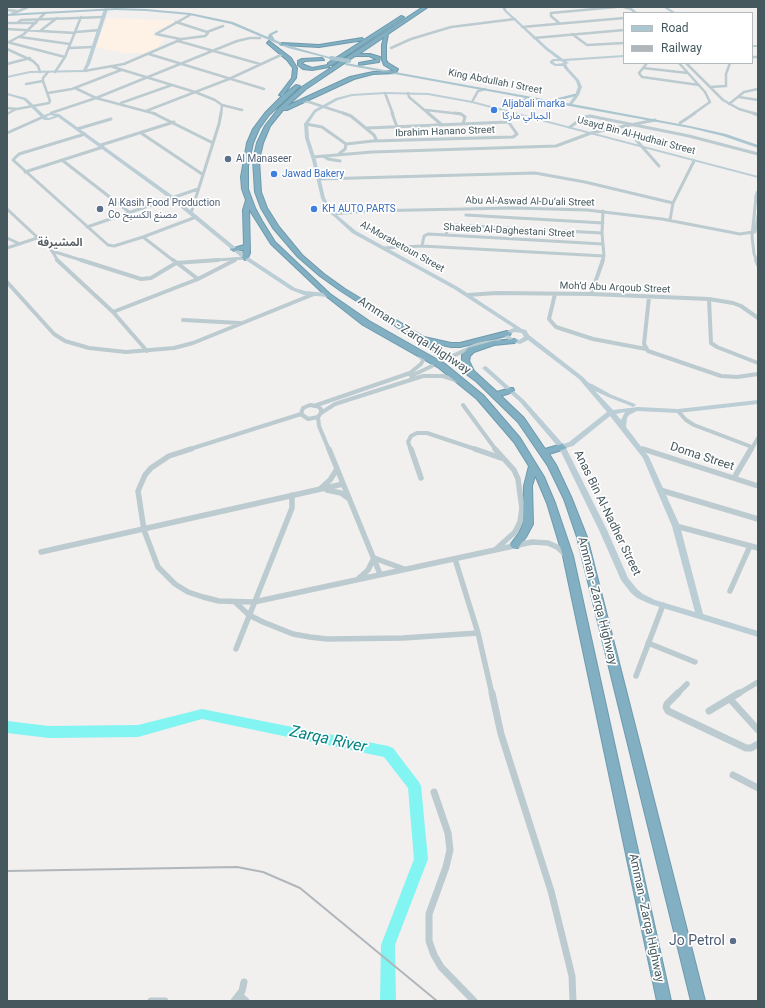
<!DOCTYPE html>
<html>
<head>
<meta charset="utf-8">
<style>
  body { margin:0 }
  #map { position:relative; width:765px; height:1008px; overflow:hidden; background:#f2efef; font-family:Roboto,sans-serif }
  canvas { display:block }
  .frame { position:absolute; inset:0; border:8px solid #45585e; pointer-events:none }
  .legend { position:absolute; left:623px; top:12px; width:130px; height:52px; box-sizing:border-box; background:#fff; border:1px solid #b5bcbf; margin:0; padding:5px 7px; list-style:none; font-size:12px; color:#45585e }
  .legend li { display:flex; align-items:center; gap:8px; height:20px }
  .legend b { width:20px; border:1px solid #b5bcbf }
</style>
</head>
<body>
<div id="map">
<canvas width="765" height="1008"></canvas>
<div class="frame"></div>
<ul class="legend">
<li><b style="height:5px;background:#acc6d0"></b>Road</li>
<li><b style="height:5px;background:#b0b6ba"></b>Railway</li>
</ul>
</div>
<script>
const ctx = document.querySelector('canvas').getContext('2d');
ctx.lineJoin = 'round';
function paint(path, color) {
  ctx.fillStyle = color;
  ctx.fill(path, 'evenodd');
}
function toPath(rows) {
  const path = new Path2D();
  for (const r of rows) {
    path.moveTo(r[0], r[1]);
    for (let i = 2; i < r.length; i += 2) path.lineTo(r[i], r[i + 1]);
  }
  return path;
}
function trace(path, color, width, dash) {
  ctx.strokeStyle = color;
  ctx.lineWidth = width;
  ctx.lineCap = dash ? 'butt' : 'round';
  ctx.setLineDash(dash || []);
  ctx.stroke(path);
}
function label(font, color, halo, rows, align = 'center') {
  ctx.font = font + ' Roboto,"Noto Sans Arabic",sans-serif';
  ctx.lineWidth = 3.5;
  ctx.setLineDash([]);
  ctx.textBaseline = 'middle';
  ctx.strokeStyle = halo;
  ctx.fillStyle = color;
  for (const [text, x, y, turn = 0] of rows) {
    ctx.save();
    ctx.translate(x, y);
    ctx.rotate((+turn || 0) * Math.PI / 180);
    ctx.textAlign = isNaN(turn) ? turn : align;
    if (halo) ctx.strokeText(text, 0, 0);
    ctx.fillText(text, 0, 0);
    ctx.restore();
  }
}
const commercial = toPath([
  [107,18,176,21,153,32,154,36,164,39,158,47,145,53,124,53,96,47]
]);
const river = toPath([
  [202,709,388,746,393,748,419,782,421,786,428,859,395,945,396,1001,380,1001,381,945,414,859,408,788,384,757,202,719,138,737,49,738,7,733,7,721,49,726,138,725,202,709]
]);
const streetTunnel = toPath([
  [436,364,455,355]
]);
const streetFar4 = toPath([
  [624,7,631,9,636,13],
  [7,10,17,11],
  [12,14,28,7],
  [176,22,207,32,223,26],
  [7,23,36,23],
  [17,23,21,20,104,17],
  [559,23,551,16,551,13,616,7],
  [522,27,624,18],
  [7,29,75,33],
  [40,31,57,18],
  [76,32,100,30],
  [156,34,190,15],
  [156,34,180,39],
  [572,34,587,45,624,43],
  [20,37,70,44],
  [534,38,624,30],
  [178,41,260,64],
  [7,42,65,57],
  [9,42,24,34,45,13],
  [69,48,93,47],
  [391,48,411,39,451,27,515,19],
  [7,49,33,61,38,66,40,72],
  [149,54,264,89],
  [752,57,758,57],
  [647,63,639,73,642,77,699,85],
  [679,63,705,92,710,102,693,114],
  [686,63,723,100,739,109,756,114],
  [7,64,30,58],
  [113,67,195,92,215,100,222,105,221,114],
  [643,68,688,73],
  [84,71,124,64,182,39,205,36,208,33,207,32],
  [55,72,65,57,81,17],
  [26,84,43,81],
  [710,87,726,86,726,74,730,63],
  [75,88,96,98,156,114],
  [48,93,72,89,121,70],
  [385,93,393,114],
  [408,93,409,97,429,114],
  [739,97,758,100],
  [300,101,309,102,346,114],
  [472,102,478,91,485,89],
  [121,103,172,85],
  [729,104,744,92,758,89],
  [222,105,242,110],
  [7,108,17,109,49,103,50,101,43,81,43,78,48,72],
  [501,109,506,102,523,103,526,97],
  [426,110,461,114],
  [146,111,229,79,283,54],
  [507,111,507,114],
  [51,113,96,98,237,41,250,38,260,38],
  [7,114,16,109]
]);
const streetFar3 = toPath([
  [153,113,213,143],
  [343,113,351,116,374,135,377,141],
  [392,113,397,127],
  [428,113,442,125],
  [455,113,461,114,465,117,463,124],
  [753,113,758,115],
  [680,123,695,113],
  [306,124,322,127,346,144,345,149,339,154],
  [624,126,659,166],
  [570,127,584,117,590,116,689,136,758,154],
  [367,128,508,122],
  [77,129,111,119],
  [7,133,43,117],
  [141,133,202,174],
  [85,134,19,154,13,160,108,245,114,246,143,237,196,217],
  [346,144,373,141,513,137,517,134,507,120,507,113],
  [101,145,174,122],
  [323,156,328,159,340,161],
  [313,157,372,152,556,146,591,133,655,120],
  [62,160,129,212],
  [25,172,103,147],
  [319,179,535,173,585,182,673,203],
  [756,197,752,236,754,254,757,261],
  [7,209,52,251,84,261],
  [191,213,219,124,221,113],
  [333,214,366,211,512,208,587,210,662,219,740,234,753,232],
  [466,215,603,223],
  [670,220,673,203,694,161],
  [87,227,198,189],
  [755,232,758,215],
  [446,235,448,226,453,225,602,233],
  [143,237,174,261],
  [7,238,20,244],
  [422,246,424,236,428,234,603,244],
  [7,248,37,238],
  [384,248,422,246,604,256],
  [52,251,58,261],
  [204,261,245,258],
  [233,261,235,260],
  [602,261,604,256,602,233,603,211]
]);
const streetFar2 = toPath([
  [57,260,113,312,147,351],
  [81,260,141,279,151,278,176,263,218,260],
  [173,260,198,279],
  [756,260,758,265],
  [7,282,54,334,65,341,89,348,126,352,174,348,193,343,314,294],
  [555,294,549,319,556,327,593,339,646,349],
  [591,294,603,260],
  [468,295,496,293,591,294,709,299,733,303,741,306,758,318],
  [649,297,644,344,648,351,721,376,737,377,758,374],
  [709,299,711,343,717,347,758,363],
  [113,312,198,279,235,260],
  [183,320,240,323],
  [455,355,478,344,499,341],
  [411,376,432,366],
  [310,405,317,406,321,409,321,413,318,417,308,419,301,414,303,408,310,405],
  [463,405,496,450],
  [314,406,410,373,421,364,423,360,419,354],
  [678,411,686,420,694,425,752,447],
  [321,413,335,404,423,376,443,376,458,381],
  [318,417,319,426,329,450],
  [639,448,646,450],
  [187,450,301,414],
  [411,450,408,442,411,436,417,433,427,433,478,450],
  [751,450,758,438]
]);
const streetFar1 = toPath([
  [191,449,169,456,151,468,145,475,138,491,144,530,158,567,175,584,188,592,203,597,219,601,254,602,532,542,548,543,557,547,566,555],
  [329,449,380,574],
  [411,449,421,478],
  [475,449,501,458],
  [643,449,758,486],
  [734,478,751,449],
  [321,488,330,480,337,469],
  [327,490,341,493,348,498],
  [660,490,758,519],
  [676,526,758,548],
  [495,550,515,532,520,522,522,508,518,479,514,470,495,449],
  [41,552,343,484],
  [455,559,478,633,492,694],
  [359,578,368,570,374,558,404,569],
  [730,591,750,546],
  [236,603,249,615,263,622,293,634,310,637,327,639,403,638,478,633],
  [648,643,695,662],
  [236,649,292,508,292,495],
  [636,676,663,605],
  [677,694,687,684],
  [738,694,758,682]
]);
const street = toPath([
  [492,693,501,734,551,891,572,976,573,1001],
  [678,693,667,704,666,707,668,711,746,748,751,748,758,744],
  [730,699,758,730],
  [709,711,739,693],
  [733,775,758,788],
  [434,792,448,833,450,850,446,867,429,914,429,941,434,955,441,967,474,1001],
  [239,995,246,1001],
  [151,1001,165,1001],
  [234,1001,242,991,244,982]
]);
const secondary = toPath([
  [502,7,506,7,506,10,548,48,563,59,624,55,624,57,566,61,569,63,566,64,568,68,579,80,582,87,579,95,571,106,569,106,568,105,575,95,578,87,576,81,565,69,563,66,555,66,550,63,550,61,553,59,558,59,546,50,504,11,502,7],
  [555,61,561,61,564,63,556,64,553,62,555,61],
  [663,7,667,7,676,13,672,13,663,7],
  [106,8,108,9,90,64,85,72,30,73,7,78,7,76,30,71,83,70,86,64,104,9,106,8],
  [752,45,758,45,758,47,752,47,752,45],
  [385,92,428,93,472,101,758,176,758,178,472,103,428,95,385,94,352,96,338,100,316,112,308,124,309,138,316,160,325,198,331,209,338,216,356,231,458,287,522,329,526,330,529,335,583,377,589,383,592,384,612,395,635,404,636,405,633,407,631,406,608,397,595,391,613,410,638,407,678,409,758,400,758,404,678,413,637,411,629,415,627,418,626,427,649,457,680,526,703,614,758,631,758,637,650,604,637,598,631,593,621,580,599,530,559,448,520,402,482,368,485,366,487,367,524,400,563,444,569,442,607,412,579,379,528,340,520,344,509,341,503,334,511,329,514,328,454,289,352,233,327,210,321,198,312,160,305,138,304,124,314,110,336,98,352,94,385,92],
  [514,332,522,333,524,337,519,340,513,339,509,335,514,332],
  [625,412,621,420,616,414,625,412],
  [610,416,643,458,672,526,695,612,655,600,643,594,637,589,628,578,607,530,566,448,573,446,610,416],
  [7,93,26,98,44,115,50,113,59,114,173,196,245,255,295,288,305,291,328,293,331,295,328,297,304,295,291,290,241,257,169,198,58,117,49,120,44,120,24,100,7,95,7,93],
  [50,115,55,116,49,118,46,117,50,115],
  [756,191,758,191,758,199,754,197,756,191]
]);
const primary = toPath([
  [116,8,146,9,190,13,233,22,268,37,269,34,277,30,278,32,272,35,275,40,290,46,333,58,331,59,288,48,231,24,190,15,146,11,116,10,7,16,7,14,116,8],
  [346,63,554,101,554,99,574,94,576,94,576,96,556,101,690,126,726,134,758,145,758,148,723,136,690,128,345,65,346,63]
]);
const highway = toPath([
  [423,7,428,7,388,34,386,45,386,60,388,63,398,69,396,73,373,74,354,79,287,110,283,110,270,126,263,143,259,160,261,192,267,208,279,227,302,255,324,274,345,289,424,337,451,343,460,343,507,331,511,333,510,335,460,347,451,347,432,343,462,363,462,355,468,348,493,341,514,339,518,341,514,343,494,345,474,352,470,356,469,361,474,371,497,392,510,388,513,388,514,390,513,392,501,396,524,418,545,449,562,444,566,447,565,449,549,454,556,465,572,499,587,537,705,1001,691,1001,577,537,564,499,548,466,518,422,477,382,442,356,341,291,320,276,298,257,273,228,261,208,255,192,253,160,257,143,265,126,279,108,302,87,423,7],
  [384,37,382,45,382,60,384,65,394,71,373,72,350,77,287,106,306,89,355,56,369,56,376,59,375,60,359,63,359,65,379,62,380,57,370,54,359,54,384,37],
  [401,16,404,17,332,65,329,65,329,67,312,70,303,69,298,65,298,61,302,59,322,58,324,60,305,61,302,63,302,64,312,68,328,65,328,63,401,16],
  [362,38,364,40,319,47,282,45,280,44,282,43,319,45,362,38],
  [269,41,291,58,297,68,296,78,283,95,296,85,300,86,269,115,259,129,253,143,248,166,248,189,255,208,262,221,275,242,330,294,369,321,445,364,483,395,520,438,544,477,555,503,573,556,671,1001,657,1001,563,556,547,503,536,477,535,476,532,486,533,524,526,537,518,548,512,548,510,545,519,533,523,524,524,486,529,466,514,442,477,399,439,368,363,325,326,296,271,244,249,209,250,253,248,258,245,260,242,258,244,250,234,251,231,249,244,245,243,210,246,200,242,189,241,177,247,143,253,129,265,113,282,96,279,95,292,78,293,68,287,60,267,43,269,41]
]);
const rail = toPath([
  [7,871,237,867,263,872,300,888,437,1001]
]);
const primaryBridge = toPath([
  [331,58,349,61]
]);
const markers = [
  [494,110,4,"#3f7fe0"],
  [228,159,4,"#5c6f8a"],
  [274,174,4,"#3f7fe0"],
  [100,209,4,"#5c6f8a"],
  [314,209,4,"#3f7fe0"],
  [733,941,4,"#5c6f8a"]
];
const farStreetnames = [
  ["King Abdullah I Street",495,82,11],
  ["Ibrahim Hanano Street",445,132,-2],
  ["Usayd Bin Al-Hudhair Street",636,136,15],
  ["Abu Al-Aswad Al-Du’ali Street",530,202,1],
  ["Shakeeb Al-Daghestani Street",509,231,3],
  ["Al-Morabetoun Street",402,247,29],
  ["Moh’d Abu Arqoub Street",615,288,2]
];
const farShopnames = [
  ["Aljabali marka",502,104],
  ["الجبالي ماركا",502,116],
  ["Jawad Bakery",282,174],
  ["KH AUTO PARTS",322,209]
];
const farServicenames = [
  ["Al Manaseer",236,159],
  ["Al Kasih Food Production",108,203],
  ["Co مصنع الكسيح",108,215]
];
const farNeighbourhoodnames = [
  ["المشيرفة",60,243]
];
const streetNames = [
  ["Amman - Zarqa Highway",414,336,33],
  ["Doma Street",702,457,18],
  ["Anas Bin Al-Nadher Street",607,513,64],
  ["Amman - Zarqa Highway",597,601,76],
  ["Amman - Zarqa Highway",646,918,78]
];
const nearServicenames = [
  ["Jo Petrol",725,941]
];
const nearWaternames = [
  ["Zarqa River",328,740,12]
];
paint(commercial, '#fef2e7');
paint(river, '#82f4f2');
trace(streetTunnel, '#c7c9cb', 4, [4, 2]);
trace(highway, '#6d9bae', 2);
trace(streetFar4, '#bbcbcf', 2.5);
trace(streetFar3, '#bbcbcf', 3);
trace(streetFar2, '#bbcbcf', 4);
trace(streetFar1, '#bbcbcf', 5.5);
trace(street, '#bbcbcf', 7);
paint(secondary, '#bbcdd5');
paint(primary, '#acc6d0');
paint(highway, '#82b0c2');
trace(rail, '#b0b6ba', 2);
trace(primaryBridge, '#acc6d0', 4);
for (const [x, y, r, color] of markers) {
  const dot = new Path2D();
  dot.arc(x, y, r, 0, 2 * Math.PI);
  ctx.fillStyle = color;
  ctx.fill(dot);
  trace(dot, '#fff', 1.5);
}
label('10px', '#45585e', '#fff', farStreetnames);
label('10px', '#366cbe', '#fff', farShopnames, 'left');
label('10px', '#4e5e75', '#fff', farServicenames, 'left');
label('bold 11px', '#5b6165', '#fff', farNeighbourhoodnames);
label('12px', '#45585e', '#fff', streetNames);
label('14px', '#4e5e75', '#fff', nearServicenames, 'right');
label('italic 16px', '#058483', '#fff', nearWaternames);
</script>
</body>
</html>
